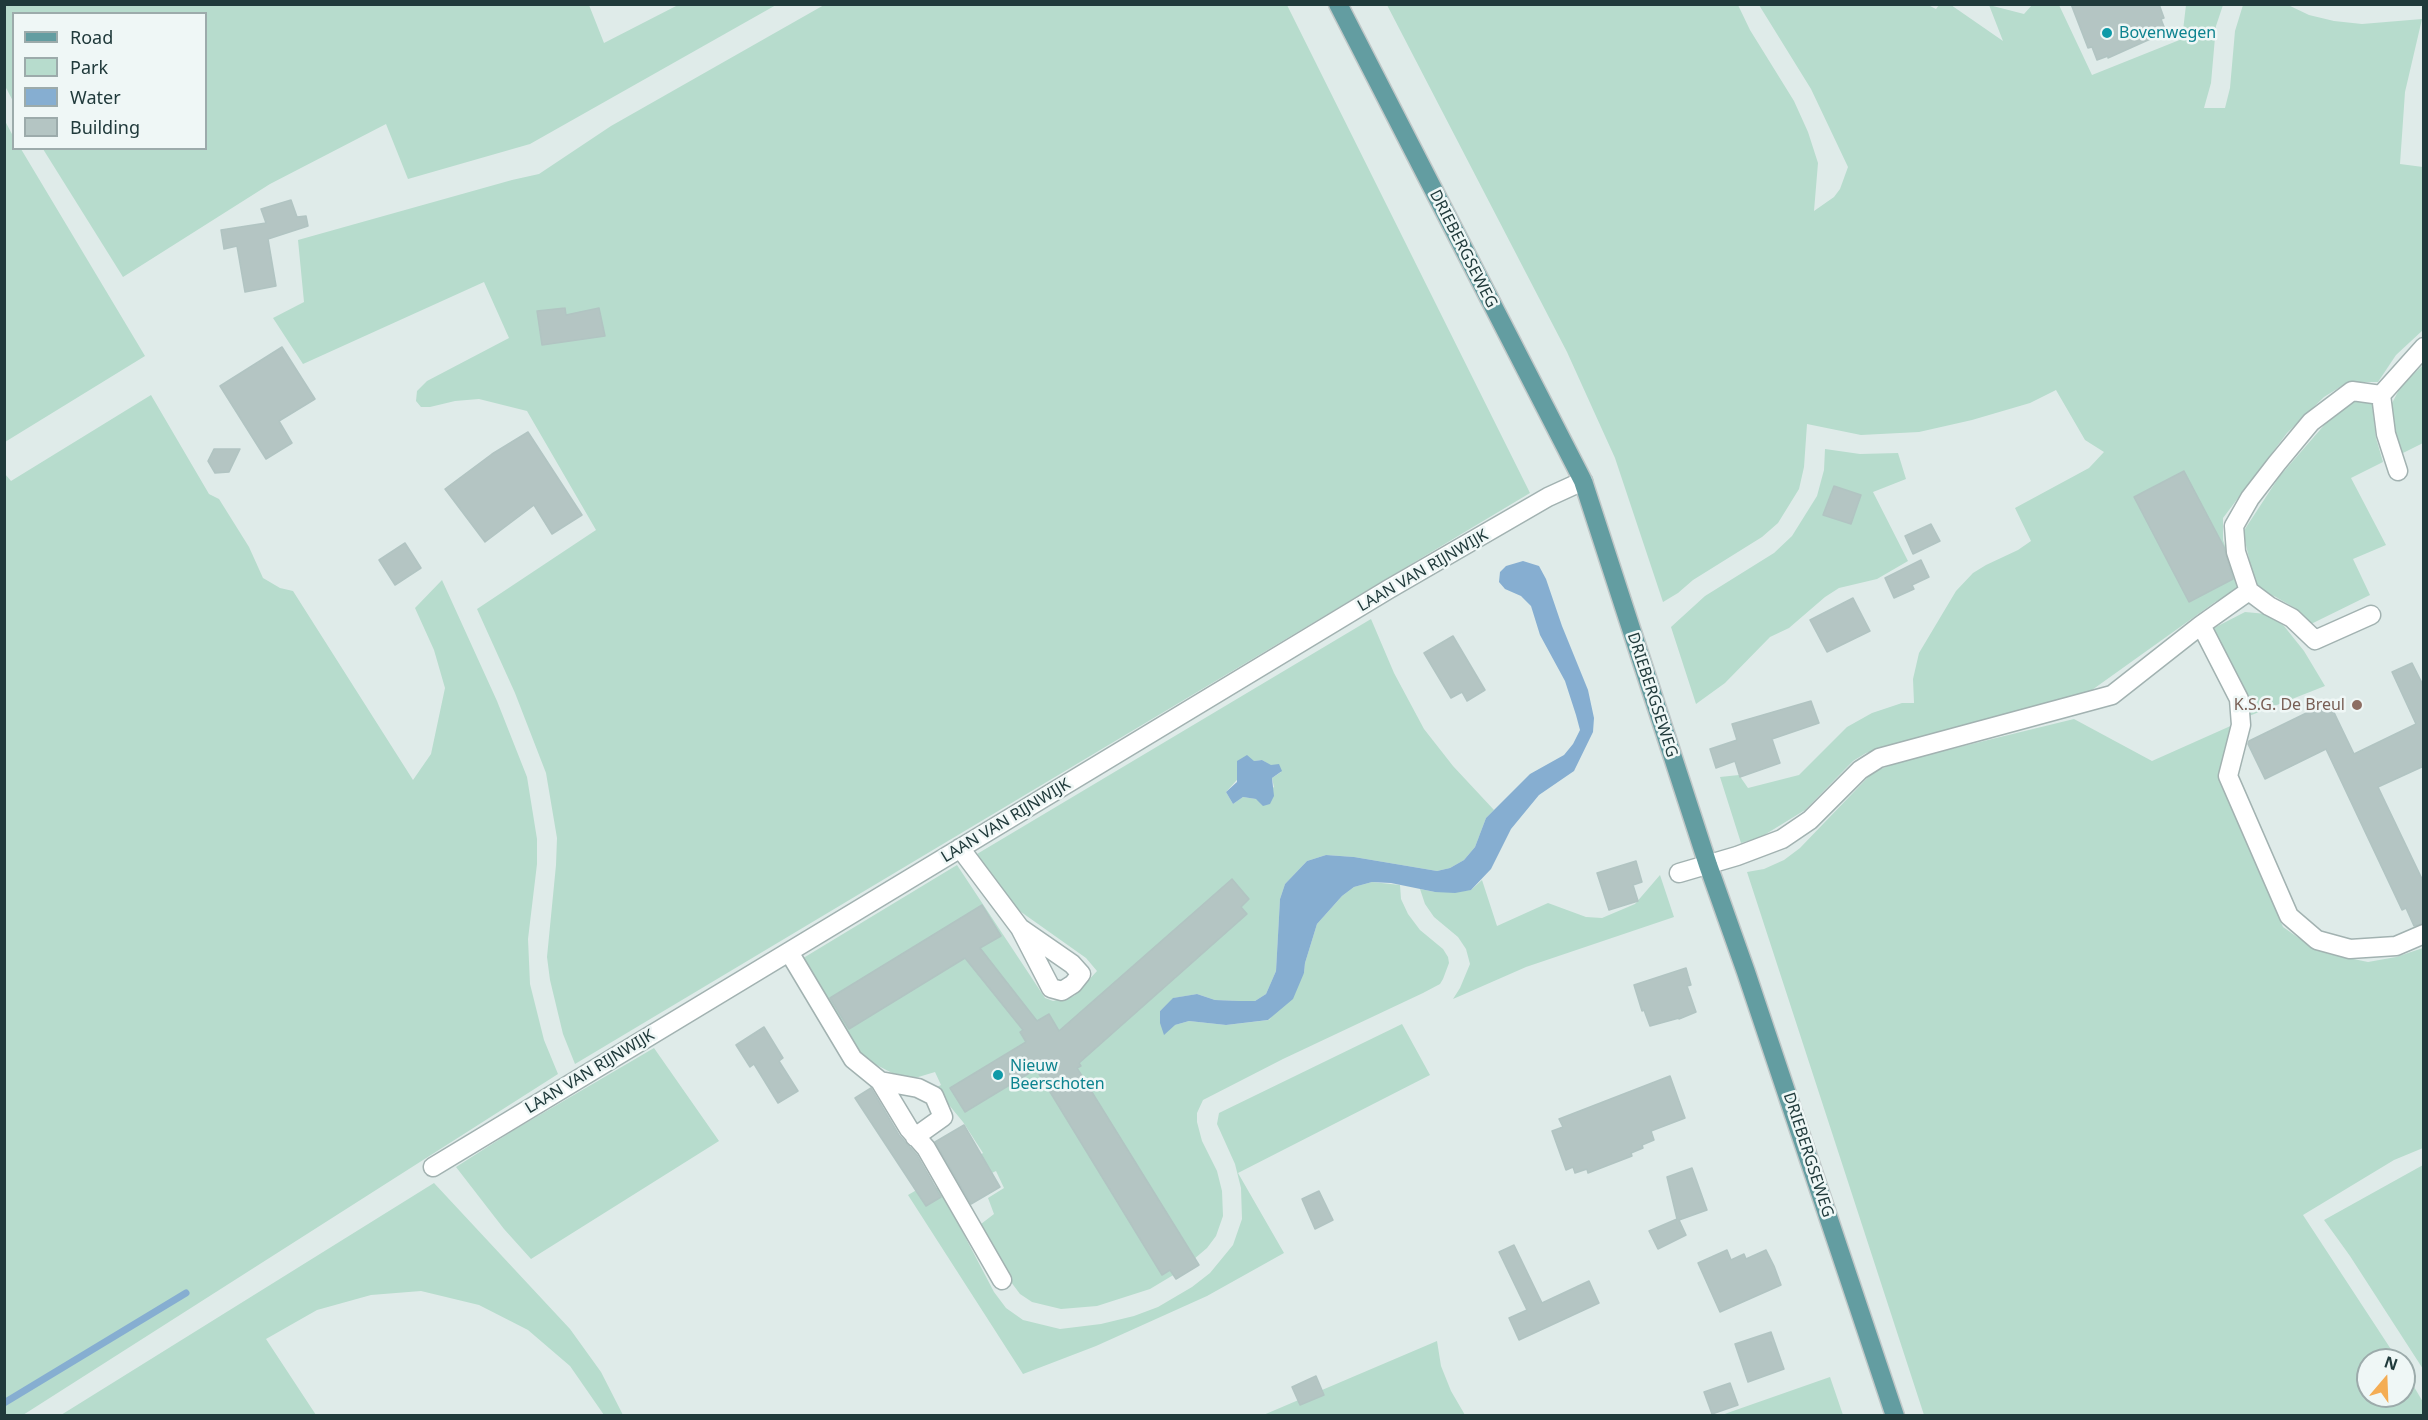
<!DOCTYPE html>
<html>
<head>
<meta charset="utf-8">
<style>
  body { margin:0 }
  #map { position:relative; width:2428px; height:1420px; overflow:hidden; background:#dfebe9; font-family:"Noto Sans",sans-serif }
  canvas { display:block }
  .frame { position:absolute; inset:0; border:6px solid #203a3b; pointer-events:none }
  .legend { position:absolute; left:12px; top:12px; width:195px; height:138px; box-sizing:border-box; background:#eff7f6; border:2px solid #9cabab; margin:0; padding:8px 10px; list-style:none; font-size:18px; color:#203a3b }
  .legend li { display:flex; align-items:center; gap:12px; height:30px }
  .legend b { width:30px; border:2px solid #9cabab }
  .north { position:absolute; left:2356px; top:1348px; width:60px; height:60px; box-sizing:border-box; background:#eff7f6; border:2px solid #9cabab; border-radius:50%; rotate:19deg; font-size:16px; font-weight:700; line-height:24px; text-align:center; color:#203a3b }
  .north::after { content:''; display:block; margin:auto; width:21px; height:27px; background:#f4ad54; clip-path:polygon(50% 0,100% 100%,50% 72%,0 100%) }
</style>
</head>
<body>
<div id="map">
<canvas width="2428" height="1420"></canvas>
<div class="frame"></div>
<ul class="legend">
<li><b style="height:8px;background:#639da1"></b>Road</li>
<li><b style="height:16px;background:#b7dccd"></b>Park</li>
<li><b style="height:16px;background:#86aed1"></b>Water</li>
<li><b style="height:16px;background:#b4c5c3"></b>Building</li>
</ul>
<div class="north">N</div>
</div>
<script>
const ctx = document.querySelector('canvas').getContext('2d');
ctx.lineJoin = 'round';
function paint(path, color) {
  ctx.fillStyle = color;
  ctx.fill(path, 'evenodd');
}
function toPath(rows) {
  const path = new Path2D();
  for (const r of rows) {
    path.moveTo(r[0], r[1]);
    for (let i = 2; i < r.length; i += 2) path.lineTo(r[i], r[i + 1]);
  }
  return path;
}
function trace(path, color, width, dash) {
  ctx.strokeStyle = color;
  ctx.lineWidth = width;
  ctx.lineCap = dash ? 'butt' : 'round';
  ctx.setLineDash(dash || []);
  ctx.stroke(path);
}
function label(font, color, halo, rows, align = 'center') {
  ctx.font = font + ' "Noto Sans",sans-serif';
  ctx.lineWidth = 5;
  ctx.setLineDash([]);
  ctx.textBaseline = 'middle';
  ctx.strokeStyle = halo;
  ctx.fillStyle = color;
  for (const [text, x, y, turn = 0] of rows) {
    ctx.save();
    ctx.translate(x, y);
    ctx.rotate((+turn || 0) * Math.PI / 180);
    ctx.textAlign = isNaN(turn) ? turn : align;
    if (halo) ctx.strokeText(text, 0, 0);
    ctx.fillText(text, 0, 0);
    ctx.restore();
  }
}
const green = toPath([
  [5,4,589,5,604,43,678,5,776,5,530,144,408,179,386,124,270,184,123,277,43,149,206,148,206,14,14,14,13,101,5,86],
  [1926,4,1936,9,1939,5,1951,5,2003,41,1989,5,2024,14,2032,5,2059,5,2092,75,2182,39,2186,5,2223,5,2216,26,2211,83,2204,108,2225,108,2230,88,2235,31,2243,5,2288,5,2309,15,2334,21,2362,24,2422,19,2405,92,2400,164,2423,167,2423,330,2396,355,2378,382,2348,382,2324,397,2287,433,2223,518,2223,540,2241,592,2235,592,2215,602,2085,695,1866,753,1853,761,1805,810,1761,837,1741,843,1720,777,1739,775,1748,788,1799,775,1847,727,1872,713,1902,703,1914,703,1913,679,1919,653,1956,591,1973,573,1986,565,2018,550,2031,541,2015,508,2089,468,2104,452,2085,440,2056,390,2030,403,1972,420,1919,432,1861,435,1807,424,1804,467,1799,489,1778,523,1762,537,1693,580,1678,593,1663,602,1615,458,1567,352,1387,5,1738,5,1750,30,1794,101,1808,132,1818,163,1814,211,1834,197,1840,189,1848,167,1811,89,1759,5],
  [824,5,1287,5,1530,493,575,1064,563,1034,550,980,547,957,556,865,557,838,546,773,515,693,477,609,596,530,527,411,479,399,455,401,430,407,421,407,416,401,417,391,427,381,509,338,484,282,303,364,273,318,304,302,298,240,512,180,539,174,611,126],
  [5,121,13,136,14,148,21,149,145,356,5,442],
  [2423,365,2423,443,2401,454,2390,407,2401,386],
  [151,395,209,494,219,499,249,547,263,578,280,588,293,591,413,780,431,754,445,688,434,650,415,608,442,580,497,701,527,777,537,839,537,864,528,939,530,984,544,1040,558,1074,23,1415,5,1415,5,474,11,481],
  [2355,400,2372,403,2376,438,2383,462,2351,478,2386,545,2353,559,2370,595,2311,624,2295,608,2274,596,2257,593,2243,532,2279,477,2326,423,2342,407],
  [1825,449,1860,454,1898,453,1906,479,1873,492,1908,561,1877,579,1839,588,1825,597,1789,628,1770,637,1725,683,1696,704,1671,627,1705,596,1774,553,1792,536,1817,496,1824,470],
  [2245,612,2267,614,2284,626,2304,651,2325,686,2249,716,2210,630],
  [1371,619,1394,673,1424,729,1453,766,1494,810,1486,818,1475,847,1464,860,1450,868,1437,871,1354,857,1326,855,1307,861,1285,884,1280,899,1276,971,1266,994,1255,1001,1240,1001,1215,1000,1197,994,1174,998,1160,1011,1175,1025,1189,1021,1226,1025,1269,1020,1304,973,1305,963,1317,924,1342,896,1354,887,1372,882,1400,885,1401,899,1408,914,1420,930,1443,949,1448,957,1449,963,1443,979,1440,984,1423,993,1283,1059,1203,1100,1197,1113,1197,1122,1202,1141,1217,1171,1222,1191,1223,1216,1216,1236,1207,1248,1180,1271,1150,1289,1097,1306,1061,1309,1032,1302,1020,1294,1011,1282,981,1224,994,1214,988,1198,1004,1188,996,1171,977,1180,967,1164,983,1153,963,1122,935,1088,941,1085,935,1072,915,1078,896,1075,861,1057,800,960,957,865,1045,998,1053,1001,1074,996,1097,971,1086,958,1007,902,990,880,977,854],
  [1262,760,1281,772,1272,778,1274,787,1256,799,1243,797,1233,804,1226,792,1254,761],
  [2074,719,2152,761,2235,724,2223,786,2283,927,2310,946,2329,954,2368,962,2396,957,2423,948,2423,1148,2394,1160,2303,1215,2398,1360,2368,1360,2368,1396,2404,1396,2404,1370,2423,1402,2423,1415,1924,1415,1747,872,1764,869,1784,860,1800,848,1873,772,1902,761],
  [1660,875,1674,917,1526,967,1453,999,1460,988,1470,964,1466,949,1458,937,1434,917,1425,904,1420,889,1435,892,1471,890,1482,880,1497,926,1548,903,1586,917,1602,918,1635,904],
  [1402,1024,1430,1075,1238,1173,1284,1253,1207,1296,1096,1346,1023,1374,908,1195,927,1184,940,1189,994,1292,1006,1308,1023,1320,1060,1329,1101,1324,1134,1316,1158,1307,1192,1287,1210,1273,1233,1245,1242,1219,1241,1188,1235,1164,1217,1124,1219,1113],
  [654,1048,719,1141,531,1259,504,1229,456,1167,514,1130],
  [2423,1165,2423,1369,2350,1256,2324,1220],
  [434,1183,570,1329,601,1372,623,1415,604,1415,570,1366,528,1330,479,1305,421,1291,371,1295,317,1310,266,1339,316,1415,61,1415],
  [1437,1341,1441,1366,1451,1391,1465,1415,1261,1416],
  [1830,1377,1843,1415,1722,1415,1733,1411]
]);
const water = toPath([
  [1523,561,1539,566,1546,579,1562,626,1588,690,1594,718,1593,732,1574,771,1539,795,1511,829,1491,869,1471,890,1455,893,1435,892,1391,883,1372,882,1354,887,1342,896,1317,924,1305,963,1304,973,1293,999,1268,1020,1226,1025,1189,1021,1175,1025,1164,1035,1160,1023,1160,1011,1173,998,1197,994,1215,1000,1240,1001,1255,1001,1266,994,1276,971,1280,899,1285,884,1307,861,1326,855,1354,857,1437,871,1450,868,1464,860,1475,847,1486,818,1530,774,1564,755,1573,744,1580,730,1576,715,1565,681,1540,635,1531,606,1521,596,1505,589,1499,582,1500,572,1506,566],
  [1247,755,1254,761,1262,760,1271,765,1279,764,1282,771,1272,778,1274,796,1270,804,1263,806,1256,799,1243,797,1233,804,1226,792,1237,782,1237,761]
]);
const stream = toPath([
  [4,1403,186,1293]
]);
const building = toPath([
  [2071,4,2159,4,2164,18,2161,19,2166,32,2108,58,2108,56,2097,60,2092,47,2088,48,2071,4],
  [291,200,297,217,306,216,308,226,268,239,276,286,245,292,237,246,224,249,221,230,266,223,261,209,291,200],
  [565,308,566,315,599,308,605,336,542,345,537,311,565,308],
  [282,347,315,399,279,421,292,443,266,459,220,386,282,347],
  [528,432,582,515,552,534,534,505,485,542,445,489,492,454,528,432],
  [214,449,240,449,229,472,215,473,208,461,214,449],
  [2184,471,2224,547,2233,579,2189,602,2134,497,2184,471],
  [1834,486,1861,495,1851,524,1823,515,1834,486],
  [1931,524,1940,541,1913,554,1905,536,1931,524],
  [405,543,421,568,395,585,379,560,405,543],
  [1921,560,1929,577,1912,585,1914,589,1894,598,1885,578,1921,560],
  [1853,598,1870,631,1827,652,1810,620,1853,598],
  [1453,636,1485,690,1467,701,1462,692,1451,698,1424,653,1453,636],
  [2412,663,2424,687,2424,766,2378,787,2424,883,2424,923,2414,926,2406,908,2402,910,2326,749,2265,779,2248,744,2249,741,2329,702,2354,754,2416,724,2392,672,2412,663],
  [1811,701,1819,723,1772,739,1780,763,1740,777,1735,761,1716,768,1710,749,1737,740,1732,724,1811,701],
  [1636,861,1642,882,1633,885,1638,901,1609,910,1597,873,1636,861],
  [1232,879,1249,899,1241,907,1247,914,1079,1063,1081,1066,1077,1068,1199,1265,1176,1279,1170,1270,1162,1275,1036,1069,965,1112,950,1088,1026,1042,1020,1032,1023,1030,965,958,849,1029,830,998,982,905,1001,936,980,948,1037,1021,1049,1014,1059,1031,1232,879],
  [1686,968,1691,985,1687,986,1696,1012,1679,1019,1679,1018,1650,1026,1644,1010,1642,1011,1634,985,1686,968],
  [764,1027,783,1058,779,1061,798,1091,778,1103,754,1064,750,1067,736,1045,764,1027],
  [1670,1076,1685,1118,1651,1131,1654,1140,1642,1145,1643,1148,1631,1153,1632,1156,1588,1173,1587,1169,1575,1173,1573,1167,1566,1170,1552,1131,1563,1127,1559,1119,1670,1076],
  [871,1088,899,1135,917,1155,941,1197,926,1206,855,1098,871,1088],
  [964,1125,1000,1187,971,1204,935,1142,964,1125],
  [1692,1168,1707,1210,1679,1220,1686,1235,1658,1249,1649,1231,1677,1219,1667,1177,1692,1168],
  [1319,1191,1333,1220,1315,1229,1302,1199,1319,1191],
  [1514,1245,1542,1303,1589,1281,1599,1303,1519,1340,1509,1318,1527,1310,1499,1252,1514,1245],
  [1727,1250,1731,1260,1744,1254,1746,1259,1766,1250,1774,1266,1781,1285,1720,1312,1698,1263,1727,1250],
  [1771,1332,1784,1369,1748,1382,1735,1344,1771,1332],
  [1316,1376,1324,1395,1300,1405,1292,1387,1316,1376],
  [1730,1383,1738,1405,1712,1414,1704,1392,1730,1383]
]);
const minor = toPath([
  [2424,347,2381,395,2352,391,2311,422,2277,463,2250,498,2234,526,2236,552,2249,591,2201,625,2239,699,2241,725,2228,776,2289,916,2317,940,2350,949,2396,946,2424,934],
  [2381,395,2386,434,2398,471],
  [2249,591,2269,606,2292,618,2315,640,2371,615],
  [960,848,1020,928,1051,988,1062,991,1073,984,1081,974,1072,964,1020,928],
  [1679,873,1737,856,1782,839,1810,820,1860,770,1879,758,2112,695,2201,625],
  [789,952,853,1059,880,1081,918,1088,934,1096,943,1117,915,1137],
  [880,1081,909,1129,926,1148,1002,1280],
  [433,1167,1389,589,1548,497,1583,481]
]);
const major = toPath([
  [1338,4,1583,481,1708,865,1746,972,1895,1416]
]);
const markers = [
  [2107,33,6,"#0f9aa8"],
  [2357,705,6,"#8d6e63"],
  [998,1075,6,"#0f9aa8"]
];
const cultureNames = [
  ["Bovenwegen",2119,33],
  ["Nieuw",1010,1066],
  ["Beerschoten",1010,1084]
];
const streetNames = [
  ["DRIEBERGSEWEG",1463,249,63],
  ["LAAN VAN RIJNWIJK",1423,571,-30],
  ["DRIEBERGSEWEG",1652,695,72],
  ["LAAN VAN RIJNWIJK",1006,821,-31],
  ["LAAN VAN RIJNWIJK",590,1072,-31],
  ["DRIEBERGSEWEG",1808,1155,72]
];
const educationNames = [
  ["K.S.G. De Breul",2345,705]
];
paint(green, '#b7dccd');
paint(water, '#86aed1');
trace(stream, '#86aed1', 7);
paint(building, '#b4c5c3');
trace(building, '#b1c4c2', 1.5);
trace(minor, '#a2b2b1', 21);
trace(major, '#c1c8c8', 21);
trace(minor, '#fff', 18);
trace(major, '#639da1', 18);
for (const [x, y, r, color] of markers) {
  const dot = new Path2D();
  dot.arc(x, y, r, 0, 2 * Math.PI);
  ctx.fillStyle = color;
  ctx.fill(dot);
  trace(dot, '#eff7f6', 2);
}
label('16px', '#0d838f', '#eff7f6', cultureNames, 'left');
label('16px', '#203a3b', '#eff7f6', streetNames);
label('16px', '#785e54', '#eff7f6', educationNames, 'right');
</script>
</body>
</html>
